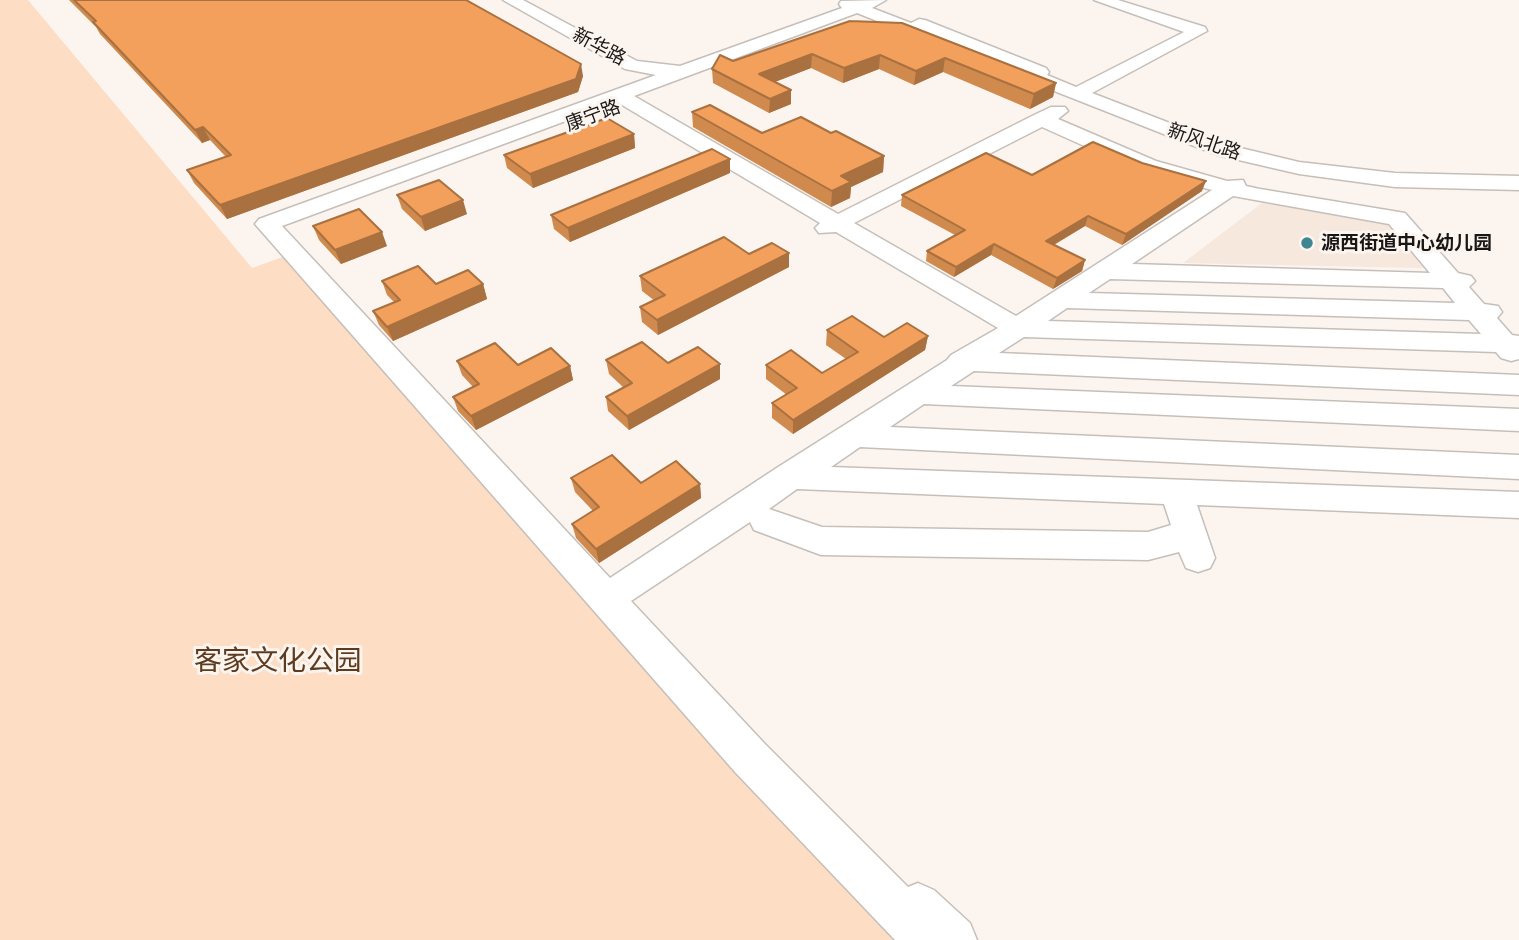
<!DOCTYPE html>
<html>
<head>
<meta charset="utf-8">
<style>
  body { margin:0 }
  canvas { display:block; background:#fcf4ef }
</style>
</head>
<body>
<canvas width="1519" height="940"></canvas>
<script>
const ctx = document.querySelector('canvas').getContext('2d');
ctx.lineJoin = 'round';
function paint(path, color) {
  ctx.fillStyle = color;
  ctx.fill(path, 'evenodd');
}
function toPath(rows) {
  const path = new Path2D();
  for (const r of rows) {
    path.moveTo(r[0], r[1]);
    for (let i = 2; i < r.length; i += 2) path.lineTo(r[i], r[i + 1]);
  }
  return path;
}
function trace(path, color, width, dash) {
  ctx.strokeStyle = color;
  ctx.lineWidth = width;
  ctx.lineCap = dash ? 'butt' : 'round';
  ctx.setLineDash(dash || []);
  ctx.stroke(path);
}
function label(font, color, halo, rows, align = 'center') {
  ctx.font = font + ' Cabin,"Noto Sans SC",sans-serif';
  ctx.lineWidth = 6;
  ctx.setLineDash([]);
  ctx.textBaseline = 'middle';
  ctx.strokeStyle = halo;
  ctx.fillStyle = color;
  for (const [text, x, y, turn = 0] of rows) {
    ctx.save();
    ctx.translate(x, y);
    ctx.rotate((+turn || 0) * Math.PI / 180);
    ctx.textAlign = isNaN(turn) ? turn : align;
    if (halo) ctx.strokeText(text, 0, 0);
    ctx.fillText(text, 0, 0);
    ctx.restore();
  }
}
const built = toPath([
  [1262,203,1389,223,1423,268,1183,263]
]);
const green = toPath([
  [0,0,28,0,252,268,283,257,910,940,0,940]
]);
const minor = toPath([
  [503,0,523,0,637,61,680,66,842,8,839,4,841,1,886,0,872,8,911,23,919,19,925,20,1046,68,1049,72,1047,75,1076,87,1184,32,1094,0,1118,0,1205,27,1207,31,1092,93,1224,144,1299,162,1395,173,1519,176,1519,190,1395,187,1299,174,1217,155,1011,74,1008,70,1010,67,943,40,930,42,857,13,634,96,838,214,1034,115,1051,107,1065,107,1068,111,1058,119,1156,161,1227,181,1243,180,1246,186,1260,189,1405,213,1458,273,1471,276,1475,281,1469,287,1484,304,1498,306,1502,312,1497,318,1512,335,1519,336,1519,359,1511,361,1501,358,1496,352,1024,337,999,353,1519,375,1519,395,974,371,951,386,1519,409,1519,431,924,404,890,427,1519,455,1519,479,860,447,831,467,1519,492,1519,518,1197,505,1215,558,1210,568,1198,572,1186,568,1179,552,1148,560,821,555,754,530,750,522,631,601,765,744,908,887,918,883,934,890,970,923,977,940,895,940,735,772,255,224,259,219,656,75,625,69,503,0],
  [617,102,820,223,815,228,819,233,836,232,998,328,951,355,947,360,775,469,610,578,282,226,617,102],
  [1042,127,1140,171,1212,190,1016,316,854,223,1042,127],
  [1233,196,1389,224,1430,273,1132,264,1233,196],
  [1110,279,1443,288,1455,303,1089,293,1110,279],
  [1067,308,1469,320,1481,334,1048,321,1067,308],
  [797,489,1164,504,1171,525,1148,532,822,527,769,509,797,489]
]);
const wall = toPath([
  [69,0,466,0,583,76,578,92,227,219,194,183,187,170,226,157,210,140,202,143,100,34,96,27],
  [850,21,1056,83,1053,97,1030,109,943,72,914,85,879,69,843,83,811,68,775,82,791,90,791,104,769,113,713,83,712,69],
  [692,112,762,133,831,133,884,156,883,172,851,187,850,198,831,207,693,127],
  [634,134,635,148,533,188,507,168,504,155],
  [730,173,570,242,554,229,551,215],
  [1032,175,1202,191,1122,245,1085,226,1054,245,1085,260,1082,271,1053,289,991,255,954,277,926,261,927,251,955,235,901,206,902,195],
  [397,195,467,214,425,231,402,209],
  [313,226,387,246,341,264,319,240],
  [789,253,789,267,658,335,642,322,640,307,655,301,642,291,640,276,749,254],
  [382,281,436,284,483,284,487,299,393,341,379,325,373,311,394,302,387,295],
  [827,330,884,337,928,336,925,350,793,434,772,418,772,403,787,395,766,379,766,365,822,373,846,359,826,345],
  [606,360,668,363,720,379,629,430,608,411,606,397,623,387,609,374],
  [457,361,518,365,570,366,573,380,476,430,458,411,453,397,473,387,462,375],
  [571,478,641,483,700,484,701,498,599,563,576,538,572,524,593,511,575,492]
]);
const shadedWall = toPath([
  [812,54,811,68,759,88,759,74],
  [880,55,879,69,843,83,844,68],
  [945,58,943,72,914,85,916,71],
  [581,64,583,76,578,92,227,219,220,205],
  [1056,83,1053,97,1030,109,1034,94],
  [791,90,791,104,769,113,770,99],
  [203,127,210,140,202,143,195,130],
  [634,134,635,148,533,188,530,174],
  [884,156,883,172,851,187,850,198,831,207,832,191,841,176],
  [730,159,730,173,570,242,568,228],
  [1206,181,1202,191,1122,245,1126,234],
  [463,200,467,214,425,231,421,217],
  [1088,216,1085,226,1043,251,1046,241],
  [382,232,387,246,341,264,335,250],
  [994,244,991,255,954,277,956,267],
  [789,253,789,267,658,335,657,320],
  [1085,260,1082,271,1053,289,1057,278],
  [483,284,487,299,393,341,387,327],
  [928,336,925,350,793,434,793,420],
  [720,364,720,379,629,430,627,416],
  [570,366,573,380,476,430,471,416],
  [700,484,701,498,599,563,596,549]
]);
const building = toPath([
  [74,0,466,0,581,64,576,79,220,205,187,170,231,155,203,127,195,130,93,22,96,21,74,0],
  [850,21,902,23,1056,83,1034,94,945,58,916,71,880,55,844,68,812,54,759,74,791,90,770,99,712,69,720,55,733,61,850,21],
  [710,105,762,133,801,117,831,133,836,131,884,156,841,176,851,182,832,191,692,112,710,105],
  [607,118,634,134,530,174,504,155,607,118],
  [1093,142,1142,163,1206,181,1126,234,1088,216,1046,241,1085,260,1057,278,994,244,956,267,927,251,965,230,902,195,986,153,1032,175,1093,142],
  [712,149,730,159,568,228,551,215,712,149],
  [439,180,463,200,421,217,397,195,439,180],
  [359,209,382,232,335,250,313,226,359,209],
  [724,237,749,254,772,243,789,253,657,320,640,307,665,295,640,276,724,237],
  [418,266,436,284,468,270,483,284,387,327,373,311,400,300,382,281,418,266],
  [852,316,884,337,907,323,928,336,793,420,772,403,797,388,766,365,791,350,822,373,858,352,827,330,852,316],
  [642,342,668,363,698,347,720,364,627,416,606,397,632,383,606,360,642,342],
  [495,343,518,365,551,348,570,366,471,416,453,397,479,384,457,361,495,343],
  [612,455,641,483,676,461,700,484,596,549,572,524,599,507,571,478,612,455]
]);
const markers = [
  [1307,243,7,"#408691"]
];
const farStreetnames = [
  ["新华路",599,47,28],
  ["康宁路",593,116,-20],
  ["新风北路",1204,142,19]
];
const farPoinames = [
  ["源西街道中心幼儿园",1321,243]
];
const nearParknames = [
  ["客家文化公园",278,662]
];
paint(built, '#f6e8dd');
paint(green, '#fdddc4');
trace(minor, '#c6bfb9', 3);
paint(minor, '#fff');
paint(wall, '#d08a4e');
paint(shadedWall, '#a97040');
paint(building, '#f2a05b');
trace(building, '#a97040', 2);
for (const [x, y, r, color] of markers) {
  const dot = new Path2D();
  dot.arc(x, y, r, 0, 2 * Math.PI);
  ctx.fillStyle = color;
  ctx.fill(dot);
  trace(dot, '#fcf4ef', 2.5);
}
label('19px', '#191715', '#fcf4ef', farStreetnames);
label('bold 19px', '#191715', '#fcf4ef', farPoinames, 'left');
label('28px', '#5d3b1e', '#fcf4ef', nearParknames);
</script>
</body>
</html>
